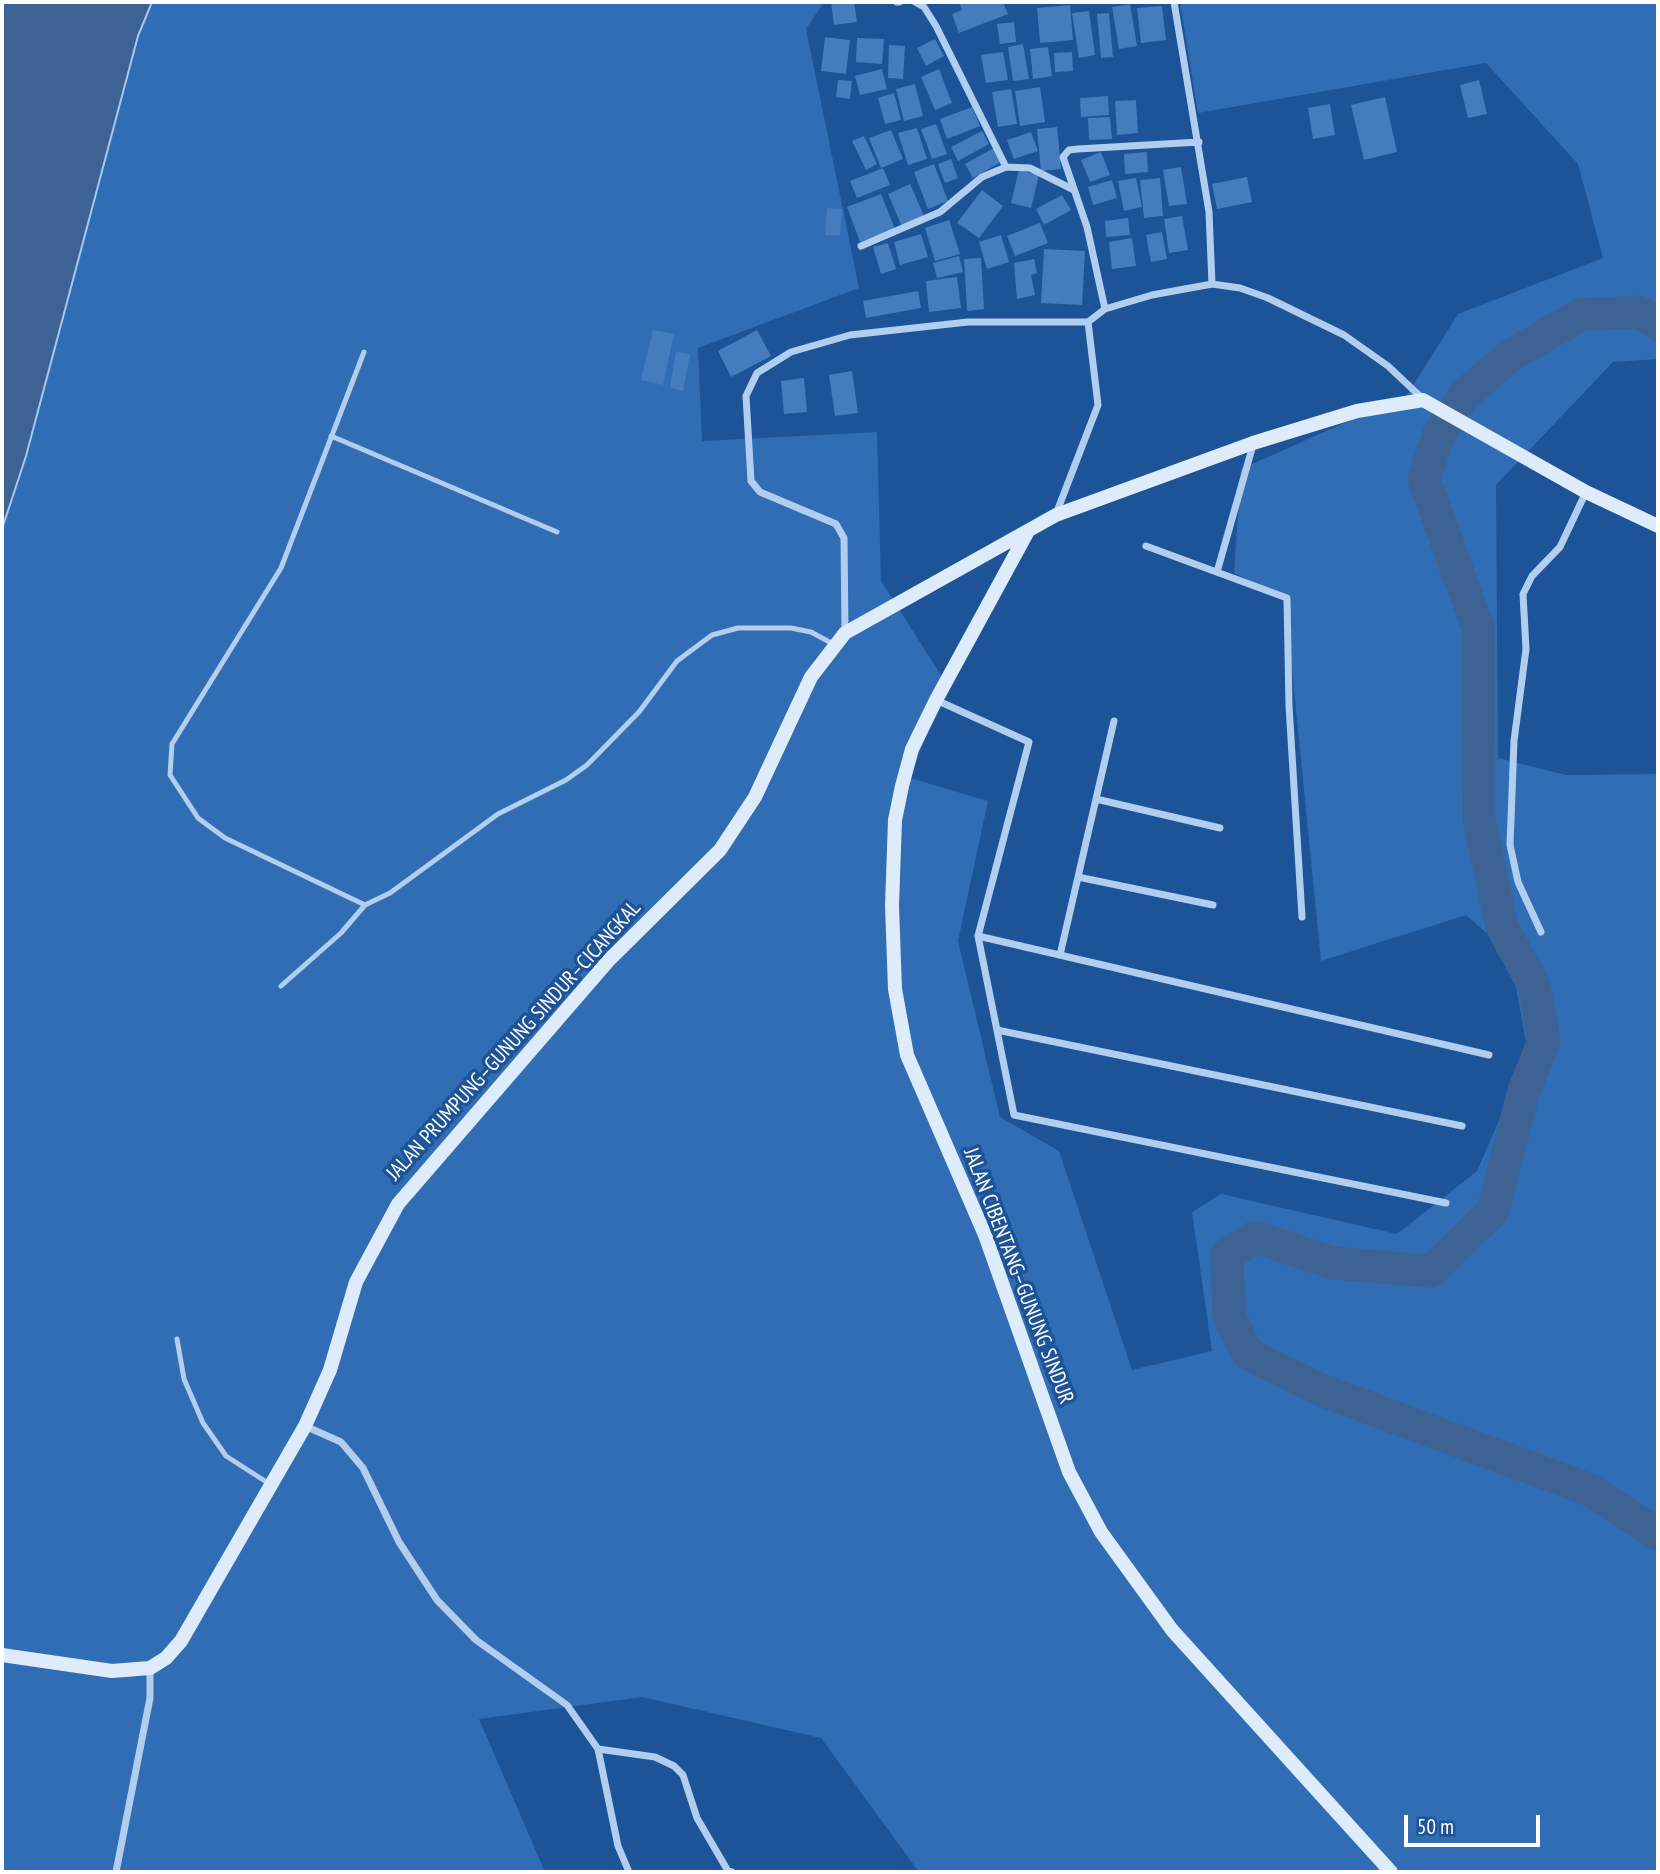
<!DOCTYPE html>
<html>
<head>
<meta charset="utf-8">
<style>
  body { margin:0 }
  #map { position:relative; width:1660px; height:1874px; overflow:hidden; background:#1d5397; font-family:"PT Sans Narrow",sans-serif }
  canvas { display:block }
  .frame { position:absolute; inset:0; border:4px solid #fff; pointer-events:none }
  .scale { position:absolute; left:1404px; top:1815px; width:136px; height:32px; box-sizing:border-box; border:4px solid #fff; border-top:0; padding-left:9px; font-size:21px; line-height:24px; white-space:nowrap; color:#fff; -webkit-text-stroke:5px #1d5397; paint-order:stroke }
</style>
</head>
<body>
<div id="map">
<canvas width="1660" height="1874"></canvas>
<div class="frame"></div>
<div class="scale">50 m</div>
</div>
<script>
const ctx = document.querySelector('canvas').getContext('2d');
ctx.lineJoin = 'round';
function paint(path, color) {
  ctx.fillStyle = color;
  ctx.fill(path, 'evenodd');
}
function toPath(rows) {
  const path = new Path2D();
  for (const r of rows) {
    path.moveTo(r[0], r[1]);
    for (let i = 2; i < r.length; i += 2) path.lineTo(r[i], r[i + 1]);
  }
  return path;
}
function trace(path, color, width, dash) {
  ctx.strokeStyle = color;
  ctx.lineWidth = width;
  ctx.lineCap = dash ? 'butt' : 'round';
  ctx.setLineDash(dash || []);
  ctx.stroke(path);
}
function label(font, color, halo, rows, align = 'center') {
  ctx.font = font + ' "PT Sans Narrow",sans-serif';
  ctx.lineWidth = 7;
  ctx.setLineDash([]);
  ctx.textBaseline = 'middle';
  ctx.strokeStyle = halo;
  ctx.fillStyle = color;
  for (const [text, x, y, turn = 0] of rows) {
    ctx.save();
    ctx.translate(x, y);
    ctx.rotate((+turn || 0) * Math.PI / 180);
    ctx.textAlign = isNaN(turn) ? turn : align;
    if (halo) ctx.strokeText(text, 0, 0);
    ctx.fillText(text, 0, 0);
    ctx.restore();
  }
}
const green = toPath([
  [152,2,824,2,806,29,859,288,698,348,702,441,877,432,881,581,946,683,910,778,988,801,958,941,1000,1117,1059,1151,1132,1370,1212,1351,1192,1212,1221,1194,1397,1234,1477,1171,1528,1054,1510,954,1466,915,1321,961,1285,599,1234,573,1241,469,1407,395,1458,314,1603,258,1578,164,1486,63,1198,113,1180,2,1658,2,1658,359,1613,362,1496,485,1498,758,1566,775,1658,774,1658,1872,919,1872,821,1738,642,1697,479,1719,545,1872,2,1872,2,529,26,456,138,36]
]);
const water = toPath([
  [2,2,152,2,138,36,26,456,2,529,2,2]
]);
const river = toPath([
  [1658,324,1638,312,1580,315,1510,356,1464,395,1438,436,1424,479,1478,628,1479,819,1502,927,1534,985,1544,1041,1524,1090,1493,1211,1431,1271,1333,1263,1255,1237,1227,1255,1229,1316,1248,1354,1321,1390,1590,1490,1658,1534]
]);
const building = toPath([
  [831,2,854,2,857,22,834,25],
  [959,2,1003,2,1008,14,959,33,952,14,962,10],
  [1130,4,1137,46,1119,49,1112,7],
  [1070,5,1073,40,1040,43,1037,8],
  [1162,6,1166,40,1141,43,1137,8],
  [1089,11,1095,55,1079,58,1072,13],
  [1109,13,1113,57,1101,58,1097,14],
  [1014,22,1016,42,1000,44,997,24],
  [825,37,850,40,846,74,821,71],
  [857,38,884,39,882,64,856,62],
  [935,39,944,56,926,66,917,48],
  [1023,44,1029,79,1013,81,1008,47],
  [889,45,905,46,903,79,888,78],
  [1048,47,1052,76,1033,79,1030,49],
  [1003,52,1008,80,986,83,981,55],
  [1072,52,1073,71,1055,72,1054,53],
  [882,69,887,89,860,95,855,76],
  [939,69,952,103,935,110,921,77],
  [838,80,852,81,850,99,836,97],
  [1479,80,1487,114,1468,118,1460,85],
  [915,84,923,116,904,121,896,89],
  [1040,87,1045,122,1020,126,1015,91],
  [1011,89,1017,124,998,127,992,92],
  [894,93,901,120,885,124,878,98],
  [1108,96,1109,115,1081,117,1080,98],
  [1385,97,1397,152,1364,160,1351,105],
  [1136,100,1138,133,1117,135,1115,101],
  [1330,104,1335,135,1313,139,1308,108],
  [972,107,980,126,947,139,940,119],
  [1110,117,1112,139,1089,140,1088,118],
  [936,124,947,154,932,159,921,129],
  [1057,127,1061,169,1041,171,1037,129],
  [917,128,927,159,908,165,898,133],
  [891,130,903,159,881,168,869,138],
  [982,131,989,144,958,161,951,147],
  [1031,132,1038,151,1014,159,1007,140],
  [864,136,877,164,866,170,852,141],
  [994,148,1001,162,973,178,965,164],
  [1101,152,1110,175,1090,182,1081,160],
  [1147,152,1148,172,1125,174,1124,154],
  [951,159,958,178,945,183,938,164],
  [934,164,948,201,928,209,914,172],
  [1181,167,1187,204,1169,206,1163,170],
  [883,168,890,185,857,198,850,181],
  [1019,170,1039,175,1031,208,1011,203],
  [1247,177,1252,202,1217,209,1212,184],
  [1136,178,1142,207,1124,211,1118,181],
  [1160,178,1163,216,1144,218,1140,180],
  [1112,180,1117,198,1093,205,1088,187],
  [910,184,925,218,902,227,888,194],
  [982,190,1003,206,979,238,957,223],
  [881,194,895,229,860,242,847,207],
  [1062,195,1071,210,1044,225,1036,209],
  [827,208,842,209,840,235,825,235],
  [1182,216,1188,250,1169,253,1164,219],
  [1128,218,1130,235,1106,237,1105,221],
  [949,220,960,254,935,261,925,228],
  [1040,223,1048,243,1015,256,1007,236],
  [1162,232,1167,259,1151,262,1146,235],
  [921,234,928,257,900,265,894,242],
  [1001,235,1009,262,987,269,979,242],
  [1132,238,1136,266,1112,269,1109,242],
  [888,243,896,269,881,274,873,247],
  [1044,249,1085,251,1082,305,1041,303],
  [959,256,963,272,937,278,933,263],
  [981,258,984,309,967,311,964,259],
  [1034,259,1037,273,1031,275,1035,295,1017,299,1014,263],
  [957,277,961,308,929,312,926,281],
  [918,291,921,308,866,318,863,301],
  [653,330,674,334,663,385,641,380],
  [757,330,771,356,731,377,718,351],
  [676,352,690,354,683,391,670,388],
  [852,371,858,413,835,416,829,375],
  [804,378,807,412,784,414,781,381]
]);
const lane = toPath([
  [364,352,281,568,172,744,170,775,198,818,225,838,365,905],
  [331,436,557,532],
  [281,986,341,933,365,905,390,893,498,814,566,780,587,765,639,712,677,661,712,635,738,628,791,628,811,632,835,645],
  [177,1339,184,1379,203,1423,226,1456,268,1483]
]);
const street = toPath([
  [897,2,899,2],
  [915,2,924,7,936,26,1006,167],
  [1174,2,1209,212,1212,284],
  [861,246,940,212,982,177,1006,167,1030,168,1072,189],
  [1105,309,1087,227,1063,157,1069,150,1078,149,1199,142],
  [1056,514,1098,405,1088,322,1105,309,1152,295,1212,284,1240,288,1268,298,1344,335,1388,366,1423,399],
  [1146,546,1287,598,1289,706,1302,917],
  [1217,572,1253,445],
  [845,633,844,538,836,524,760,492,751,481,746,396,757,373,791,352,850,335,968,322,1088,322],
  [936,700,1029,742,978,936,1489,1055],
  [1096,799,1220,828],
  [1078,877,1213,905],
  [1541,932,1518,882,1510,845,1514,741,1526,649,1523,594,1532,576,1560,547,1586,492],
  [978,936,1014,1115,1446,1203],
  [1060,955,1114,721],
  [997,1030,1462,1126],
  [305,1426,341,1442,363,1468,399,1542,437,1600,476,1640,567,1705,598,1749,618,1846,629,1872],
  [598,1749,655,1757,674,1766,683,1775,697,1818,728,1871,732,1872],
  [116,1872,150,1698,150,1669]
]);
const secondary = toPath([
  [1027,533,936,700,912,749,902,786,895,820,892,906,895,989,907,1055,985,1235,1069,1472,1101,1532,1172,1630,1391,1872],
  [2,1655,112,1671,150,1668,166,1658,181,1641,305,1426,330,1370,356,1282,398,1204,609,960,720,850,755,797,811,677,845,633,1056,515,1253,443,1357,411,1423,400,1586,492,1658,526]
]);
const streetNames = [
  ["JALAN PRUMPUNG–GUNUNG SINDUR–CICANGKAL",514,1041,-48],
  ["JALAN CIBENTANG–GUNUNG SINDUR",1018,1276,69]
];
paint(green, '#316db4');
paint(water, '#3c6394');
trace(water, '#a4c9f1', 2);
trace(river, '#3c6394', 33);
paint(building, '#457cbd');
trace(lane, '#b1ceef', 5);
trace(street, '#b1ceef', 7);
trace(secondary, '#deebfb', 14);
label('21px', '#fff', '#1d5397', streetNames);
</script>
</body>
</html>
